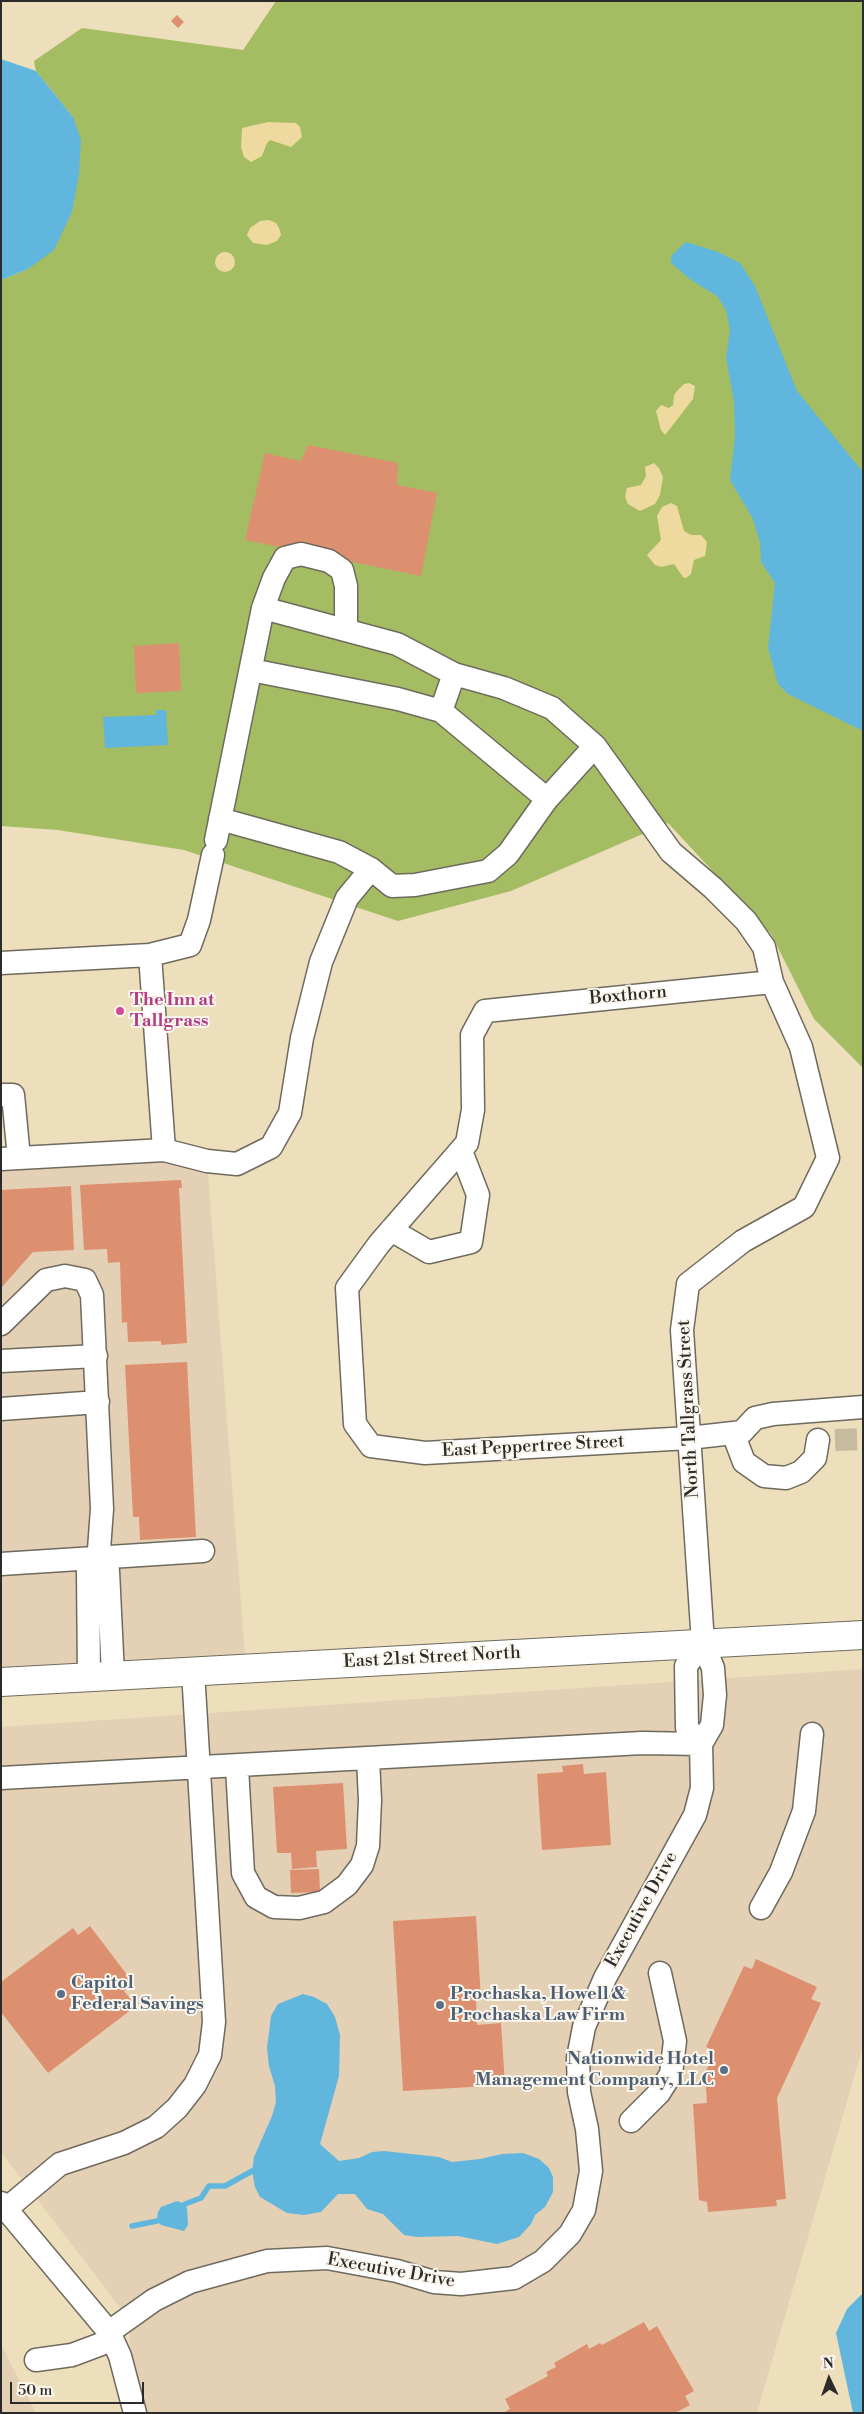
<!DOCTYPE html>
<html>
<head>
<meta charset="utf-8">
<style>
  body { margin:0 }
  #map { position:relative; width:864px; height:2414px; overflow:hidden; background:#eddebc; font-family:"Libre Bodoni",serif }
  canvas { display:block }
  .frame { position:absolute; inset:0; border:2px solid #2b2b2b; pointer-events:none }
  .north { position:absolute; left:804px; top:2354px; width:50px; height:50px; -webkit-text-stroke:4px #fbf7ec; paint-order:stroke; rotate:357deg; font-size:14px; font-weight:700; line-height:20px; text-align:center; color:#2b2b2b }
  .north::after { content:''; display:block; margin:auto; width:18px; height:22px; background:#2b2b2b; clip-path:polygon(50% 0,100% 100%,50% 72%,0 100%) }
  .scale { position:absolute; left:10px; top:2382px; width:134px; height:22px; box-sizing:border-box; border:2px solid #2b2b2b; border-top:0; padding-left:6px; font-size:15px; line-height:18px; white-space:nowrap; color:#2b2b2b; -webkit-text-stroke:4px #fbf7ec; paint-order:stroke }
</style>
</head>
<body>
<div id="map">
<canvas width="864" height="2414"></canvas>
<div class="frame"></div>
<div class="north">N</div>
<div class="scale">50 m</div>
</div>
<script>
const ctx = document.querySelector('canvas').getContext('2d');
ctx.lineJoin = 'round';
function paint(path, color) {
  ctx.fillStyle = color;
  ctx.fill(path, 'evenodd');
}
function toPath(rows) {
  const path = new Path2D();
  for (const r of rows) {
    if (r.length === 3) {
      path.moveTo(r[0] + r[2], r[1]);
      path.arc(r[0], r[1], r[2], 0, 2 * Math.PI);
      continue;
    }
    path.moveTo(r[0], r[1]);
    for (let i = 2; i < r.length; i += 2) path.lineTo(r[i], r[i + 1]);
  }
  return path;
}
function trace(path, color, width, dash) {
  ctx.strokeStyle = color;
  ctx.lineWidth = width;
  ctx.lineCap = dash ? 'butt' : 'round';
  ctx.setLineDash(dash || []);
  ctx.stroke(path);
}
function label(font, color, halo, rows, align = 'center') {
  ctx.font = font + ' "Libre Bodoni",serif';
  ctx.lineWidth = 4;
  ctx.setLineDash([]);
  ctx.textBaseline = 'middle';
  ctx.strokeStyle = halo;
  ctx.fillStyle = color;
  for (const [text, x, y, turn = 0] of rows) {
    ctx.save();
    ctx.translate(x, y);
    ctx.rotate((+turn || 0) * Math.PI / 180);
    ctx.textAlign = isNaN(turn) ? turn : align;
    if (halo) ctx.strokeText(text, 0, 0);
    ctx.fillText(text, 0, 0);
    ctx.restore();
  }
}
const built = toPath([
  [1,1160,207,1161,246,1669,1,1681],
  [863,1669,863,2046,757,2413,137,2413,128,2318,1,2152,1,1727],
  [1,2344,36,2413,1,2413]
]);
const green = toPath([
  [276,1,863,1,863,1068,814,1019,771,934,668,823,511,891,398,921,184,850,58,830,1,826,1,280,28,269,73,117,36,71,34,61,82,28,243,50]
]);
const sand = toPath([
  [268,122,296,123,300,127,302,137,291,147,270,140,267,143,262,156,251,162,244,157,241,147,242,128],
  [269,220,276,223,279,228,281,235,277,241,267,245,253,243,247,235,250,228,260,221],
  [225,262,10],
  [689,383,695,386,693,399,665,435,661,430,656,411,661,405,669,408,673,405,674,395,678,390,684,384],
  [654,463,659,468,663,477,660,495,655,504,640,511,628,504,625,497,627,488,641,485,646,476,645,467],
  [671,503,677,506,684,531,691,535,701,535,707,542,705,556,694,560,691,574,686,578,683,577,674,564,661,567,655,565,647,555,661,540,657,516,662,507]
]);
const water = toPath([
  [1,59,36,71,73,117,81,140,79,174,72,212,54,250,28,269,1,280],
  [686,242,718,252,740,263,755,286,797,391,863,472,863,731,788,694,778,684,768,648,775,583,761,562,760,543,753,519,730,480,735,436,734,401,726,358,730,330,726,310,717,296,691,280,671,263,671,256],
  [156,710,166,710,168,745,105,748,103,717,156,715],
  [303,1994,314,1997,327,2004,335,2017,340,2035,339,2076,320,2144,339,2161,359,2158,372,2152,384,2151,439,2157,452,2162,480,2159,502,2154,523,2153,539,2159,549,2168,553,2177,553,2192,545,2207,535,2215,531,2224,519,2237,497,2244,458,2236,417,2237,404,2235,383,2214,367,2209,355,2194,338,2194,321,2212,304,2215,287,2213,260,2197,255,2187,252,2171,254,2157,272,2116,276,2102,275,2086,269,2066,267,2048,271,2016,278,2004],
  [177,2201,185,2204,187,2208,188,2225,184,2231,161,2225,157,2221,158,2212,161,2207],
  [863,2293,863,2413,853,2413,836,2333,847,2309]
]);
const stream = toPath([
  [185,2204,201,2198,209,2186,225,2186,252,2171],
  [132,2226,157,2221]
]);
const building = toPath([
  [177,15,184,22,178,28,171,21],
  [308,445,398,463,397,485,437,493,421,576,245,540,265,453,301,461],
  [179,643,181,691,136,693,134,646],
  [181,1180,182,1188,179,1188,187,1343,161,1345,161,1341,128,1342,127,1322,122,1323,120,1262,108,1263,107,1249,84,1250,80,1185],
  [71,1186,74,1250,33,1252,1,1288,1,1190],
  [187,1362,196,1537,140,1540,139,1517,133,1517,125,1365],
  [583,1764,584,1774,606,1772,611,1845,542,1850,537,1774,563,1772,562,1766],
  [343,1783,347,1849,316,1851,317,1867,292,1869,291,1853,277,1853,273,1787],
  [319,1869,320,1892,291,1893,290,1870],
  [476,1916,481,2000,476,2000,477,2025,501,2023,505,2085,403,2091,393,1921],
  [90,1926,134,1984,124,1991,136,2006,48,2073,1,2012,1,1982,73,1928,78,1935],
  [756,1959,817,1987,811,1999,821,2003,777,2098,786,2199,776,2200,777,2206,708,2212,707,2202,699,2200,693,2104,707,2103,705,2073,715,2051,706,2047,744,1966,752,1969],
  [644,2322,649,2331,657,2326,694,2391,685,2396,690,2405,675,2413,503,2413,510,2409,505,2399,548,2376,546,2372,556,2367,554,2363,587,2344,589,2349,600,2343,602,2345]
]);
const minorTunnel = toPath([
  [835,1440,863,1439]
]);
const minor = toPath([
  [263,608,274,578,285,558,301,554,329,561,342,570,346,586,346,630],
  [251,670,398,699,441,711,454,674],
  [441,711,547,799],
  [220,819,339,852,371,869,392,886,415,885,488,871,508,854,547,799,595,746],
  [216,840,263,608,397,644,454,674,504,688,552,708,595,746,671,852,713,888,746,921,764,947,772,982,801,1047,828,1158,804,1207,743,1241,688,1284,682,1330,703,1643],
  [150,955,164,1150],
  [1,963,150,955,190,945,199,920,213,855],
  [772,982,485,1011,472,1035,473,1110,467,1143,379,1244,347,1288,355,1424,371,1446,425,1453,689,1438,742,1432,755,1418,773,1414,863,1407],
  [1,1095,13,1095,19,1158],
  [1,1159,164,1150,207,1161,237,1164,271,1147,290,1113,302,1038,321,962,347,898,371,869],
  [391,1230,429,1252,471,1242,478,1195,461,1151],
  [1,1324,46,1280,65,1276,85,1280,92,1295,102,1509,98,1563,88,1572,89,1677],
  [1,1361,96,1356],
  [1,1409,98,1402],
  [733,1433,744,1462,764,1476,786,1478,801,1472,815,1458,818,1440],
  [98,1563,108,1571,113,1675],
  [1,1564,203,1551],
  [237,1767,243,1873,256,1897,274,1907,299,1908,324,1902,347,1885,362,1865,368,1846,370,1800,368,1759],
  [1,1778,642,1743,701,1744],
  [761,1908,781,1872,804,1811,812,1734],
  [631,2121,659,2093,671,2074,675,2041,660,1973],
  [1,2203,109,2332,120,2356,135,2413],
  [6,2209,60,2164,124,2143,156,2127,177,2108,195,2085,210,2055,214,2022,193,1671],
  [109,2332,154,2300,190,2282,267,2261,327,2258,397,2271,434,2282,461,2284,514,2278,543,2261,570,2234,584,2210,591,2171,587,2129,579,2092,578,2058,584,2027,605,1978,695,1815,702,1788,701,1744,712,1725,715,1695,713,1668,703,1643,686,1666,687,1728,701,1744],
  [36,2360,72,2355,112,2340]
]);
const major = toPath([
  [1,1682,863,1635]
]);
const markers = [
  [120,1011,5,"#d1479c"],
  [61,1994,5,"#5c6f8a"],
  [440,2005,5,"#5c6f8a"],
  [724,2070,5,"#5c6f8a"]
];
const streetNames = [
  ["Boxthorn",628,996,-5],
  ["North Tallgrass Street",689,1409,-93],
  ["East Peppertree Street",533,1447,-3],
  ["East 21st Street North",432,1658,-3],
  ["Executive Drive",642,1910,-61],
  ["Executive Drive",391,2271,10]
];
const hotelNames = [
  ["The Inn at",130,1001],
  ["Tallgrass",130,1022]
];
const serviceNames = [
  ["Capitol",71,1984],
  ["Federal Savings",71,2005],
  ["Prochaska, Howell &",450,1995],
  ["Prochaska Law Firm",450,2016],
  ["Nationwide Hotel",714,2060,"right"],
  ["Management Company, LLC",714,2081,"right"]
];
paint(built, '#e4d0b4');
paint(green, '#a4bd63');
paint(sand, '#eeda9e');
paint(water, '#60b6dd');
trace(stream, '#60b6dd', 5.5);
paint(building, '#dd906f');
trace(minorTunnel, '#c6ba9f', 22, [22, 11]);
trace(minor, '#6f6a5e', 25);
trace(major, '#6f6a5e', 30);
trace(minor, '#fff', 22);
trace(major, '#fff', 28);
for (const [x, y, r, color] of markers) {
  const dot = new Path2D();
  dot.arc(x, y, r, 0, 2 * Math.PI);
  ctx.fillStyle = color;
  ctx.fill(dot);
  trace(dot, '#fbf7ec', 2);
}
label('18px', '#2b2b2b', '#fbf7ec', streetNames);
label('bold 18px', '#b23c85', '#fbf7ec', hotelNames, 'left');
label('bold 18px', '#4e5e75', '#fbf7ec', serviceNames, 'left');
</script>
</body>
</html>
